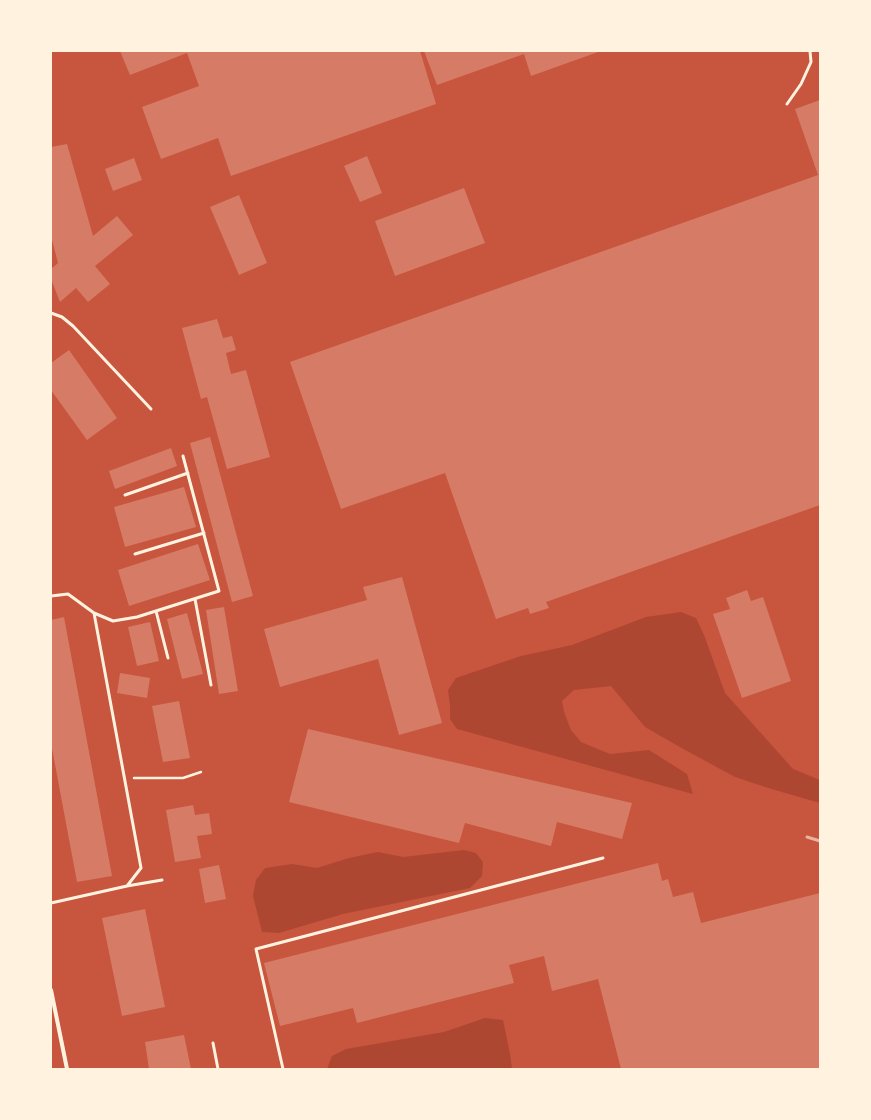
<!DOCTYPE html>
<html>
<head>
<meta charset="utf-8">
<style>
  body { margin:0 }
  #map { position:relative; width:871px; height:1120px; overflow:hidden; background:#c8553d; font-family:Mulish,sans-serif }
  canvas { display:block }
  .frame { position:absolute; inset:0; border:52px solid #fff3e0; pointer-events:none }
</style>
</head>
<body>
<div id="map">
<canvas width="871" height="1120"></canvas>
<div class="frame"></div>
</div>
<script>
const ctx = document.querySelector('canvas').getContext('2d');
ctx.lineJoin = 'round';
function paint(path, color) {
  ctx.fillStyle = color;
  ctx.fill(path, 'evenodd');
}
function toPath(rows) {
  const path = new Path2D();
  for (const r of rows) {
    path.moveTo(r[0], r[1]);
    for (let i = 2; i < r.length; i += 2) path.lineTo(r[i], r[i + 1]);
  }
  return path;
}
function trace(path, color, width, dash) {
  ctx.strokeStyle = color;
  ctx.lineWidth = width;
  ctx.lineCap = dash ? 'butt' : 'round';
  ctx.setLineDash(dash || []);
  ctx.stroke(path);
}
const green = toPath([
  [681,612,696,618,704,635,725,693,793,769,820,780,820,803,768,788,735,777,678,746,645,727,611,686,574,690,562,701,564,712,571,730,581,742,610,754,649,750,687,774,693,794,457,729,450,719,450,705,448,690,456,678,521,656,572,645,646,617],
  [464,850,476,853,483,862,482,876,470,888,343,914,279,933,262,932,253,896,256,880,265,868,292,864,317,868,349,858,378,852,403,857],
  [485,1018,503,1020,510,1054,512,1069,327,1069,332,1056,346,1049,444,1032]
]);
const building = toPath([
  [120,51,420,51,436,104,231,176,218,138,161,159,142,107,199,86,187,53,130,75],
  [424,51,601,51,531,76,524,54,437,85],
  [820,100,820,505,546,602,549,608,530,614,528,608,496,619,445,473,341,509,290,362,818,175,795,109],
  [67,144,93,236,117,216,133,235,95,266,110,284,88,302,76,288,60,302,51,279,51,269,58,263,51,236,51,147],
  [367,156,382,193,360,202,344,166],
  [134,158,142,180,113,191,105,169],
  [464,188,485,243,395,276,375,221],
  [239,195,267,263,239,275,210,207],
  [217,319,223,338,232,336,236,350,226,353,231,374,246,370,270,457,227,469,207,397,201,399,182,328],
  [69,350,117,418,87,440,51,390,51,363],
  [210,437,253,596,232,602,190,443],
  [171,448,177,466,115,489,109,471],
  [184,487,196,527,125,547,114,507],
  [198,544,210,580,129,606,118,570],
  [402,577,442,723,399,735,378,659,280,687,264,629,367,600,363,587],
  [747,590,751,601,763,597,791,681,742,698,713,614,730,609,726,598],
  [224,607,238,691,219,694,206,610],
  [187,613,203,674,182,679,167,619],
  [64,617,112,876,77,882,51,743,51,620],
  [150,622,159,661,137,666,128,627],
  [120,673,150,678,147,698,117,693],
  [179,701,190,758,163,762,152,706],
  [308,729,632,803,622,839,557,822,551,846,465,823,459,843,289,802],
  [193,805,195,815,209,813,212,834,197,836,201,858,175,862,166,810],
  [658,863,662,881,668,879,673,897,693,892,701,923,820,893,820,1069,621,1069,598,979,552,991,544,956,509,965,514,983,357,1023,353,1008,280,1026,264,963],
  [219,865,226,899,205,903,199,869],
  [145,909,165,1007,122,1016,102,918],
  [184,1035,191,1069,149,1069,145,1042]
]);
const path = toPath([
  [134,778,183,778,201,772]
]);
const service = toPath([
  [787,104,801,84,811,62,810,51],
  [51,313,62,317,73,326,151,409],
  [125,495,188,473],
  [135,554,204,533],
  [51,596,68,594,94,613,141,868,127,886],
  [195,599,211,685],
  [156,611,168,658],
  [94,613,113,621,137,617,219,591,183,456],
  [51,903,127,886,162,880],
  [213,1043,218,1069],
  [283,1069,256,949,603,858]
]);
const minor = toPath([
  [51,990,67,1069]
]);
const rail = toPath([
  [807,837,820,841]
]);
paint(green, '#ae4732');
paint(building, '#d67c66');
trace(path, '#fff3e0', 2.5);
trace(service, '#fff3e0', 3);
trace(minor, '#fff3e0', 4);
trace(rail, '#e9b49f', 3);
</script>
</body>
</html>
